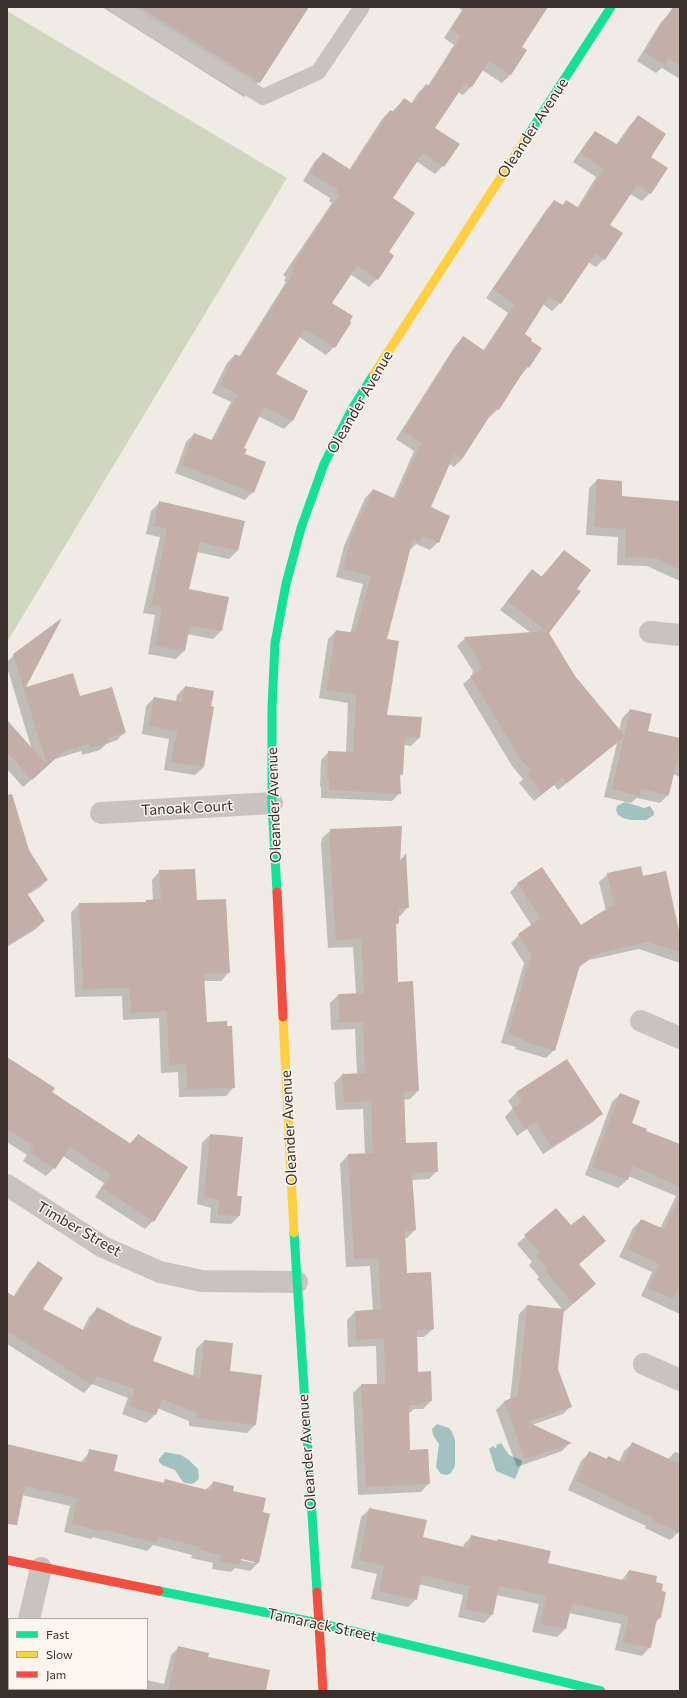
<!DOCTYPE html>
<html>
<head>
<meta charset="utf-8">
<style>
  body { margin:0 }
  #map { position:relative; width:687px; height:1698px; overflow:hidden; background:#f0ebe5; font-family:Commissioner,sans-serif }
  canvas { display:block }
  .frame { position:absolute; inset:0; border:8px solid #3b302b; pointer-events:none }
  .legend { position:absolute; left:8px; top:1618px; width:140px; height:72px; box-sizing:border-box; background:#fbf5ee; border:1px solid #aea6a0; margin:0; padding:5px 7px; list-style:none; font-size:12px; color:#3b302b }
  .legend li { display:flex; align-items:center; gap:8px; height:20px }
  .legend b { width:20px; border:1px solid #aea6a0 }
</style>
</head>
<body>
<div id="map">
<canvas width="687" height="1698"></canvas>
<div class="frame"></div>
<ul class="legend">
<li><b style="height:5px;background:#16e098"></b>Fast</li>
<li><b style="height:5px;background:#ffcf43"></b>Slow</li>
<li><b style="height:5px;background:#f24e42"></b>Jam</li>
</ul>
</div>
<script>
const ctx = document.querySelector('canvas').getContext('2d');
ctx.lineJoin = 'round';
function paint(path, color) {
  ctx.fillStyle = color;
  ctx.fill(path, 'evenodd');
}
function toPath(rows) {
  const path = new Path2D();
  for (const r of rows) {
    path.moveTo(r[0], r[1]);
    for (let i = 2; i < r.length; i += 2) path.lineTo(r[i], r[i + 1]);
  }
  return path;
}
function trace(path, color, width, dash) {
  ctx.strokeStyle = color;
  ctx.lineWidth = width;
  ctx.lineCap = dash ? 'butt' : 'round';
  ctx.setLineDash(dash || []);
  ctx.stroke(path);
}
function label(font, color, halo, rows, align = 'center') {
  ctx.font = font + ' Commissioner,sans-serif';
  ctx.lineWidth = 3;
  ctx.setLineDash([]);
  ctx.textBaseline = 'middle';
  ctx.strokeStyle = halo;
  ctx.fillStyle = color;
  for (const [text, x, y, turn = 0] of rows) {
    ctx.save();
    ctx.translate(x, y);
    ctx.rotate((+turn || 0) * Math.PI / 180);
    ctx.textAlign = isNaN(turn) ? turn : align;
    if (halo) ctx.strokeText(text, 0, 0);
    ctx.fillText(text, 0, 0);
    ctx.restore();
  }
}
const green = toPath([
  [7,11,287,178,7,642]
]);
const water = toPath([
  [625,802,644,808,650,806,654,812,654,815,646,820,631,820,623,818,618,815,616,810,617,806],
  [437,1424,449,1428,452,1432,455,1440,455,1466,451,1473,447,1475,441,1474,436,1467,439,1444,433,1435,432,1429],
  [501,1443,509,1455,521,1460,522,1462,515,1479,496,1471,489,1449,493,1446,495,1448,497,1447,496,1445],
  [165,1452,181,1455,189,1460,198,1469,199,1477,198,1480,192,1484,185,1483,182,1481,175,1470,162,1465,159,1462,159,1459]
]);
const shadow = toPath([
  [102,7,308,7,259,82,244,97],
  [457,7,546,7,521,48,510,75,502,83,482,70,471,87,463,95,458,92,434,128,443,166,435,174,416,161,392,198,388,252,377,279,369,287,350,274,330,303,334,347,326,355,299,337,274,375,307,391,292,421,284,429,258,416,242,448,253,492,245,500,175,473,186,442,194,434,211,441,231,402,212,393,227,363,235,355,239,357,286,282,284,281,286,277,283,275,332,203,329,201,330,198,303,181,315,161,323,153,349,170,382,119,390,111,392,112,404,99,411,104,418,93,426,85,428,86,454,45,444,38,462,10],
  [669,14,680,20,680,79,662,68,656,73,637,61,661,22],
  [638,117,649,157,650,193,642,201,630,194,609,226,604,259,596,267,588,262,560,303,552,311,543,304,523,334,528,367,521,375,498,409,490,417,489,416,462,459,454,467,449,464,430,507,438,542,430,550,416,544,411,549,410,549,386,640,386,716,419,738,411,746,404,745,402,774,399,777,400,793,392,801,321,798,321,787,320,787,321,760,329,752,346,753,348,703,319,698,328,639,336,631,350,634,363,584,336,577,344,546,365,498,373,490,393,499,414,451,396,439,455,346,463,338,483,351,508,313,486,298,547,209,555,201,561,206,567,201,577,208,596,177,573,162,588,140,595,132,616,145,630,125],
  [597,480,621,497,680,502,680,581,647,566,617,565,618,537,586,535,589,488],
  [159,503,237,551,229,559,197,552,188,590,228,598,221,631,213,639,187,634,184,651,176,659,148,654,155,615,143,613,160,537,146,534,151,511],
  [564,551,547,633,574,677,619,731,622,718,630,710,647,732,680,739,680,777,673,774,668,795,660,803,637,798,631,803,604,797,617,743,558,790,554,785,534,801,519,783,523,779,512,766,463,684,473,675,472,672,473,671,457,646,465,638,531,633,500,610,532,570,541,577],
  [14,655,24,689,80,697,125,732,117,740,106,744,100,750,82,755,81,751,55,759,23,787,7,769,7,721,32,750,7,667,7,662],
  [185,687,204,767,195,775,164,770,169,739,142,734,146,706,154,698,176,702,177,695],
  [7,823,28,851,47,880,39,888,27,895,44,921,36,929,7,947],
  [331,830,399,861,405,855,408,907,400,916,398,916,398,923,395,926,397,983,418,1091,410,1099,403,1100,405,1144,437,1171,429,1179,412,1180,415,1230,407,1238,404,1238,406,1274,433,1329,424,1337,416,1337,417,1373,431,1401,423,1409,414,1409,411,1412,409,1412,409,1451,429,1483,421,1492,358,1495,353,1393,361,1385,377,1385,376,1346,348,1347,347,1320,355,1312,373,1311,370,1266,346,1267,340,1164,348,1155,365,1155,363,1109,336,1110,334,1083,342,1075,357,1074,355,1029,331,1030,330,1003,338,995,356,994,353,947,328,948,321,844,322,838],
  [160,871,196,901,229,972,221,981,203,981,206,1023,234,1087,226,1096,179,1097,178,1072,161,1073,159,1018,123,1020,122,996,75,997,71,913,79,904,145,903,147,901,153,901,152,880],
  [608,874,642,877,680,935,680,963,639,949,589,960,578,968,554,1050,546,1058,515,1049,516,1047,501,1043,524,963,511,943,519,935,532,926,510,892,518,884,581,927,606,911,599,882],
  [7,1058,51,1092,129,1144,138,1135,153,1221,145,1229,95,1197,104,1183,63,1156,54,1168,46,1176,23,1161,27,1155,7,1142],
  [516,1093,601,1114,593,1122,543,1154,527,1129,517,1136,505,1117,513,1108,508,1101],
  [620,1094,631,1124,645,1132,679,1145,680,1143,680,1314,641,1296,652,1272,619,1257,633,1228,641,1220,660,1229,676,1196,628,1176,627,1180,618,1188,585,1175,612,1102],
  [210,1135,236,1196,239,1216,231,1224,210,1223,211,1208,197,1204,202,1143],
  [556,1209,571,1227,605,1241,578,1265,595,1284,564,1312,563,1310,557,1369,571,1406,563,1414,532,1425,570,1443,562,1451,517,1467,496,1410,504,1402,510,1400,519,1314,527,1306,563,1310,537,1279,539,1277,529,1265,532,1262,517,1244],
  [38,1263,42,1309,82,1331,89,1317,97,1309,152,1362,193,1377,196,1349,204,1341,229,1372,255,1425,247,1433,189,1426,189,1421,157,1408,155,1415,146,1423,122,1414,128,1398,92,1384,84,1393,7,1344,7,1293,13,1297,30,1271],
  [633,1443,668,1459,675,1452,680,1454,680,1531,670,1540,645,1528,646,1526,568,1490,581,1461,590,1452,606,1460,619,1462,624,1451],
  [7,1445,80,1463,89,1453,113,1472,162,1484,165,1480,205,1490,214,1482,232,1492,262,1513,258,1563,250,1571,235,1568,231,1572,212,1569,213,1563,191,1558,192,1555,153,1545,147,1551,93,1537,91,1539,64,1532,70,1506,22,1495,7,1514],
  [236,1557,254,1561,254,1563,236,1559],
  [370,1509,422,1538,463,1548,464,1544,472,1536,496,1542,498,1540,547,1564,621,1581,629,1571,655,1583,660,1618,655,1623,650,1647,642,1656,615,1650,621,1624,569,1613,565,1629,557,1637,532,1632,539,1604,496,1595,492,1615,484,1623,458,1617,463,1595,419,1584,416,1599,408,1607,371,1599,377,1574,351,1568,361,1517],
  [179,1647,206,1658,265,1691,48,1691,48,1689,147,1689,147,1680,164,1684,171,1655]
]);
const building = toPath([
  [140,7,309,7,260,83],
  [465,7,548,7,522,47,527,50,511,75,489,61,472,87,465,83,435,128,460,144,444,167,423,153,393,198,415,213,389,252,394,256,378,280,357,266,332,303,353,316,350,321,351,323,335,348,305,329,276,374,308,391,293,421,264,407,244,448,247,449,245,454,266,462,254,493,182,465,194,433,214,441,238,394,220,385,235,354,241,357,293,274,291,272,293,269,291,267,339,195,336,193,338,190,310,173,323,152,351,170,390,110,394,112,404,98,413,104,426,84,429,86,461,36,451,30],
  [673,7,680,7,680,66,669,59,665,66,645,52,652,41,651,40],
  [638,115,666,134,651,157,668,168,651,194,637,185,610,225,623,233,605,260,595,254,561,304,549,296,525,334,532,339,531,341,542,348,529,368,527,366,499,410,495,408,462,459,454,454,431,507,450,516,439,543,423,535,420,542,413,539,387,639,399,641,387,715,422,717,420,738,405,737,403,775,400,774,401,794,329,790,329,779,327,779,328,751,353,752,356,695,326,690,336,630,355,633,371,576,343,569,351,537,373,489,396,499,421,443,403,431,448,359,463,336,485,351,515,305,493,289,554,200,563,205,566,200,579,208,604,169,580,153,595,131,618,145],
  [597,479,622,481,622,496,680,501,680,570,656,558,625,557,626,529,594,527],
  [159,501,245,521,238,551,200,542,189,589,229,597,222,631,190,626,185,651,155,646,162,607,151,605,167,529,154,526],
  [564,550,591,570,577,589,581,591,549,633,575,676,624,735,630,709,652,714,648,731,680,738,680,748,669,795,641,789,640,796,612,789,624,737,567,783,563,778,542,794,527,774,531,771,520,758,470,676,482,669,479,664,480,663,464,637,546,631,507,601,532,569,542,577],
  [62,618,26,687,73,673,80,696,112,687,126,733,108,738,109,743,90,748,89,744,64,751,32,780,7,752,7,720,47,765,13,654],
  [185,686,214,691,211,706,214,707,204,767,171,762,177,731,149,726,154,697,182,702],
  [12,794,29,850,48,880,27,893,45,921,7,945,7,795],
  [402,826,400,864,406,853,409,908,399,908,399,923,396,924,398,982,413,981,419,1091,404,1092,406,1143,437,1142,438,1172,412,1173,416,1230,405,1231,407,1273,431,1272,434,1329,417,1330,418,1372,431,1371,432,1401,421,1402,420,1405,409,1405,410,1450,428,1449,430,1484,366,1487,361,1384,385,1384,384,1338,356,1340,355,1311,381,1309,378,1258,354,1259,348,1154,373,1153,371,1101,344,1103,342,1074,365,1073,363,1022,339,1023,338,994,364,993,361,939,336,940,329,835,331,835,330,829],
  [641,866,643,876,666,871,680,935,680,952,648,942,599,953,580,965,555,1051,523,1041,523,1039,508,1034,531,954,518,934,541,918,517,883,542,867,581,925,614,904,607,873],
  [195,869,197,900,226,899,230,973,204,974,207,1022,227,1021,227,1026,232,1026,235,1088,187,1089,186,1064,169,1065,167,1011,131,1013,129,988,83,989,79,903,146,902,146,900,161,899,159,870],
  [7,1057,55,1088,52,1092,131,1144,138,1134,188,1167,154,1222,102,1188,111,1175,70,1147,55,1169,30,1152,34,1146,7,1129],
  [567,1059,603,1114,551,1147,536,1122,525,1129,512,1108,522,1102,516,1092],
  [620,1093,640,1101,632,1123,647,1129,646,1131,680,1144,680,1187,633,1166,628,1180,592,1167],
  [210,1134,243,1137,237,1196,242,1196,240,1216,217,1215,219,1200,204,1196],
  [680,1195,680,1283,673,1299,648,1288,659,1264,627,1249,641,1219,664,1229],
  [556,1208,571,1225,584,1215,606,1241,579,1264,596,1284,573,1304,545,1270,547,1268,536,1256,540,1253,524,1235],
  [38,1261,63,1278,43,1309,85,1331,97,1307,131,1325,162,1337,153,1361,200,1378,204,1340,233,1343,230,1371,262,1375,256,1425,196,1418,197,1413,162,1399,156,1415,129,1406,135,1389,97,1376,92,1385,7,1331,7,1292,15,1297],
  [527,1305,564,1309,558,1369,572,1407,528,1422,572,1443,525,1459,504,1401,518,1396],
  [632,1442,680,1464,680,1533,652,1520,653,1518,576,1481,589,1451,607,1459,608,1456,623,1463],
  [7,1444,86,1463,89,1449,118,1455,114,1471,164,1483,165,1479,211,1491,213,1481,234,1486,233,1491,266,1498,263,1512,270,1514,259,1563,241,1559,240,1565,219,1561,221,1555,199,1550,200,1547,158,1536,156,1543,101,1529,100,1531,72,1524,77,1498,25,1486,17,1525,7,1524],
  [369,1508,427,1520,423,1537,468,1548,471,1535,497,1541,498,1539,551,1551,548,1563,627,1581,629,1570,657,1576,656,1582,663,1584,662,1591,666,1592,661,1618,657,1618,651,1648,623,1642,629,1616,572,1604,566,1629,540,1624,546,1596,499,1586,493,1615,465,1609,470,1586,422,1575,417,1600,379,1591,384,1566,359,1560],
  [178,1646,209,1653,208,1657,270,1670,266,1691,168,1691]
]);
const lane = toPath([
  [118,7,263,97,318,72,362,7]
]);
const street = toPath([
  [650,632,680,635],
  [101,813,272,803],
  [641,1021,680,1038],
  [7,1185,103,1247,160,1272,202,1281,297,1282],
  [644,1364,680,1380],
  [29,1619,41,1568],
  [11,1691,11,1689]
]);
const fast = toPath([
  [525,140,611,7],
  [277,892,272,803,272,707,275,643,286,584,301,528,324,464,352,409,374,374],
  [294,1233,317,1592],
  [159,1591,318,1623,601,1691]
]);
const slow = toPath([
  [374,374,525,140],
  [283,1017,294,1233]
]);
const jam = toPath([
  [277,892,283,1017],
  [7,1560,159,1591],
  [317,1592,323,1691]
]);
const streetNames = [
  ["Oleander Avenue",533,128,-57],
  ["Oleander Avenue",360,402,-60],
  ["Oleander Avenue",274,805,-92],
  ["Tanoak Court",187,808,-3],
  ["Oleander Avenue",289,1128,-93],
  ["Timber Street",79,1229,30],
  ["Oleander Avenue",307,1452,-94],
  ["Tamarack Street",322,1625,12]
];
paint(green, '#d1d6bf');
paint(water, '#a1c2c1');
paint(shadow, '#0003');
paint(building, '#c3afa7');
trace(lane, '#c9c3be', 16);
trace(street, '#c9c3be', 22);
trace(fast, '#16e098', 9);
trace(slow, '#ffcf43', 9);
trace(jam, '#f24e42', 9);
label('15px', '#3b302b', '#fbf5ee', streetNames);
</script>
</body>
</html>
